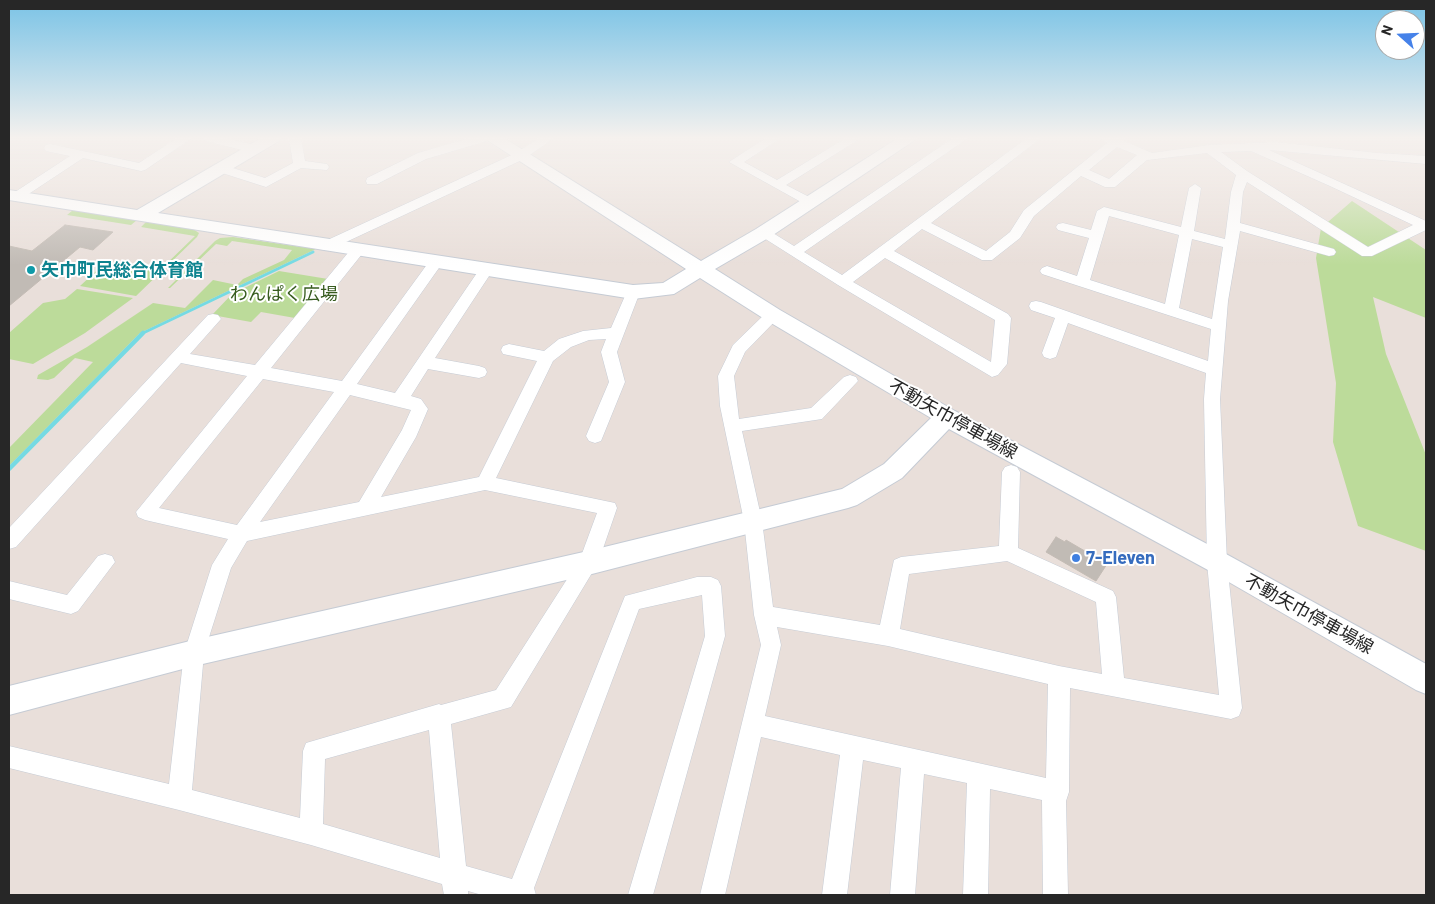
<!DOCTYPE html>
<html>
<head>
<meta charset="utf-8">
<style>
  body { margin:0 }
  #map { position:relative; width:1435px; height:904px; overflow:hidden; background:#e9dfda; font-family:Barlow,sans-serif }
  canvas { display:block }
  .frame { position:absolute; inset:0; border:10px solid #272727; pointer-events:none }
  .north { position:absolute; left:1375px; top:10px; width:50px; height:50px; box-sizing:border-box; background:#fff; border:1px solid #a9a9a9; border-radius:50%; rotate:290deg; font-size:14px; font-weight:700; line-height:20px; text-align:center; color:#272727 }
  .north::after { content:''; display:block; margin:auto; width:18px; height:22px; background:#4682e9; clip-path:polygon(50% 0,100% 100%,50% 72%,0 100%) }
</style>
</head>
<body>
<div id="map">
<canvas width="1435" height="904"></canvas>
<div class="frame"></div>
<div class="north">N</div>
</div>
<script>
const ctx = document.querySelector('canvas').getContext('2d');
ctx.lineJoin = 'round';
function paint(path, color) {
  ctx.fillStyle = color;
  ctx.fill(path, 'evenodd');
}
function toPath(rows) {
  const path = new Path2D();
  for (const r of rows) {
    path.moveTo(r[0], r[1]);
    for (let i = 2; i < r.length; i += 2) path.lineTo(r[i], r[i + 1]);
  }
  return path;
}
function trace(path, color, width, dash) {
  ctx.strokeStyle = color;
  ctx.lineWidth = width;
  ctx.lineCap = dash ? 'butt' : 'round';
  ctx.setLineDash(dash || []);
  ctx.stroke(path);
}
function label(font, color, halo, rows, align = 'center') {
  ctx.font = font + ' Barlow,"Noto Sans JP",sans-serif';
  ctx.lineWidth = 4;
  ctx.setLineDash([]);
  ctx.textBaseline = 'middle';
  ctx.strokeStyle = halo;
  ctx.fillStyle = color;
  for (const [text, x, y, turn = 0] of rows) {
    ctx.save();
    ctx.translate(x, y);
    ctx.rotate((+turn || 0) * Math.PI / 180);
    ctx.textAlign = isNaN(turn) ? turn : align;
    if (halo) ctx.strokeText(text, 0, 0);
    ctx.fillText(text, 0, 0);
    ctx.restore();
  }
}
const green = toPath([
  [1352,201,1426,250,1426,318,1373,297,1386,354,1426,455,1426,551,1358,526,1333,442,1336,383,1316,258,1321,228],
  [73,210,137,220,131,225,67,215],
  [147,221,193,229,199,233,197,237,136,296,80,286,107,261,160,270,195,236,141,227],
  [233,237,316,249,140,333,9,466,9,448,93,362,75,358,54,378,48,380,37,379,38,375,87,347,153,303,185,308,213,280,237,285,243,279,284,260,292,250,232,241,227,246,216,244,170,288,168,288,215,241,220,238],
  [279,271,328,279,295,318,261,312,251,322,212,315,232,294],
  [77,289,133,298,85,333,33,364,9,359,9,333,43,303,65,299]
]);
const streamFar1 = toPath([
  [141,334,313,252]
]);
const stream = toPath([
  [9,469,143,333]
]);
const building = toPath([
  [65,225,113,232,93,250,80,247,9,306,9,246,32,251,65,225],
  [1056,537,1065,542,1066,540,1107,564,1096,581,1046,552,1056,537]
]);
const street = toPath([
  [177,138,192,138,145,170,141,171,83,158,21,199,11,199,9,196,70,156,46,151,44,148,46,145,50,144,139,163,177,138],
  [204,138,226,138,258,146,260,149,254,153,206,141,204,138],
  [289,138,301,138,305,161,327,164,329,167,327,170,301,168,266,187,216,171,214,168,220,164,265,178,293,163,289,138],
  [469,138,489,138,487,141,426,159,377,184,367,184,366,181,367,178,418,153,469,138],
  [539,138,554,138,524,159,331,249,326,250,321,249,319,246,321,243,516,153,539,138],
  [766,138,781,138,744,162,777,180,846,138,861,138,786,185,815,200,817,203,810,207,729,162,766,138],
  [953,138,968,138,804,252,842,275,1027,138,1041,138,931,223,986,251,1010,232,1024,210,1107,143,1100,138,1126,138,1124,141,1152,153,1209,145,1275,142,1377,153,1426,156,1426,164,1269,150,1426,221,1426,230,1372,256,1362,256,1247,182,1243,192,1240,223,1334,249,1336,252,1334,255,1329,256,1240,231,1228,301,1220,399,1227,562,1242,708,1239,716,1231,719,1070,688,1069,792,1066,801,1068,895,1043,895,1042,800,990,789,988,895,963,895,967,783,924,774,915,895,890,895,901,768,863,760,847,895,822,895,840,755,761,737,725,895,700,895,761,645,754,615,744,521,720,406,718,376,733,345,768,311,773,310,778,311,781,315,745,352,734,376,739,419,811,408,844,377,850,375,856,377,858,381,822,419,742,431,762,521,773,607,880,625,894,560,901,557,999,546,1002,472,1005,467,1011,465,1017,467,1020,472,1018,548,1113,591,1116,597,1124,678,1219,695,1207,562,1204,399,1206,373,1068,323,1056,357,1050,359,1044,357,1042,353,1055,318,1031,310,1029,306,1031,302,1036,301,1041,302,1208,361,1211,329,1042,274,1040,271,1042,268,1047,266,1077,276,1089,238,1058,230,1056,227,1058,224,1063,223,1091,230,1097,211,1104,207,1181,227,1189,188,1195,184,1201,188,1194,231,1225,239,1231,192,1236,175,1207,153,1147,160,1115,187,1105,187,1081,176,1034,216,1020,238,992,260,982,260,922,229,894,251,1008,314,1011,318,1007,364,998,375,992,377,838,285,756,233,763,229,768,230,794,246,953,138],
  [1117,147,1137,155,1109,179,1089,170,1117,147],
  [1251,151,1330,186,1413,225,1368,247,1247,171,1221,152,1251,151],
  [1109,216,1179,235,1165,304,1090,280,1109,216],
  [1192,239,1223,247,1212,319,1179,308,1192,239],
  [885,258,995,320,991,362,853,282,885,258],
  [1007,561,1096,602,1102,674,1059,666,900,629,909,574,1007,561],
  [777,627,888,646,1048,684,1046,778,765,716,781,645,777,627],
  [357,247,362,248,364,251,362,254,271,368,342,381,431,259,441,259,443,262,441,265,357,384,395,393,481,267,486,265,491,267,493,270,435,358,479,366,485,368,487,372,485,376,479,378,428,369,411,396,421,399,428,409,416,437,381,497,479,477,537,361,503,354,501,350,503,346,509,344,544,351,559,339,583,331,611,328,628,289,638,289,640,292,617,352,625,382,601,441,595,443,589,441,586,436,609,382,601,352,606,339,589,340,571,347,553,361,496,478,615,503,617,508,598,563,511,707,451,724,466,866,512,879,625,596,697,577,711,577,718,580,721,586,725,636,653,895,628,895,705,636,702,595,639,609,534,888,536,895,482,895,468,891,468,895,444,895,442,884,311,845,179,810,9,768,9,746,169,784,184,653,212,565,228,539,145,520,138,517,136,512,247,376,181,363,16,547,9,549,9,528,208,315,213,314,218,315,221,319,190,354,255,365,352,248,357,247],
  [263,379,334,392,237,525,159,508,263,379],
  [350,395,411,410,402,430,359,502,260,522,350,395],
  [485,490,597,513,580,559,496,690,441,705,439,704,306,743,303,751,300,818,192,790,204,653,231,568,247,541,485,490],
  [429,730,440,858,323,824,325,759,429,730],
  [105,554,112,556,115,562,78,611,71,614,9,599,9,581,67,595,98,556,105,554]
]);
const secondary = toPath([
  [261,138,281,138,279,141,158,213,633,285,663,283,686,269,484,138,504,138,701,261,756,229,898,138,918,138,770,237,715,269,780,310,955,411,1226,554,1426,664,1426,694,1416,690,1208,570,949,429,902,478,857,505,848,508,588,575,194,666,9,715,9,686,194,640,588,551,842,489,884,464,931,418,766,320,700,278,674,294,633,299,9,200,9,190,137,210,261,138]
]);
const markers = [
  [31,270,5,"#0f9aa8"],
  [1076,558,5,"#3f7fe0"]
];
const cultureNames = [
  ["矢巾町民総合体育館",41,270]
];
const parkNames = [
  ["わんぱく広場",284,294]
];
const streetNames = [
  ["不動矢巾停車場線",953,419,29],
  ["不動矢巾停車場線",1309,614,29]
];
const shopNames = [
  ["7-Eleven",1086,558]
];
paint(green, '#bcdb9a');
trace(streamFar1, '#75dae3', 3);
trace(stream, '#75dae3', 4.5);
paint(building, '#c1bbb5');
trace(building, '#c3bbb4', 1);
trace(street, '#c5cbd4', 1);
trace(secondary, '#c5cbd4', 2);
paint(street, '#fff');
paint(secondary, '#fff');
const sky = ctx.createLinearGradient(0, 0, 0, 265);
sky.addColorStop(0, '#7ac3e6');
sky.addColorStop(0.52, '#f5f1ee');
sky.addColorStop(1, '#f5f1ee00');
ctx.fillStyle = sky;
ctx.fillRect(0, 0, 1435, 265);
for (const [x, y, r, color] of markers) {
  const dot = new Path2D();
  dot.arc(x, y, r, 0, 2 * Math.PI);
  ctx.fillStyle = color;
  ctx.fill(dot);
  trace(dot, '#fff', 2);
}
label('bold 18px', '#0d838f', '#fff', cultureNames, 'left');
label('18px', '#375c1f', '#fff', parkNames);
label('18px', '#272727', '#fff', streetNames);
label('bold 18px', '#366cbe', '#fff', shopNames, 'left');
</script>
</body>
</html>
